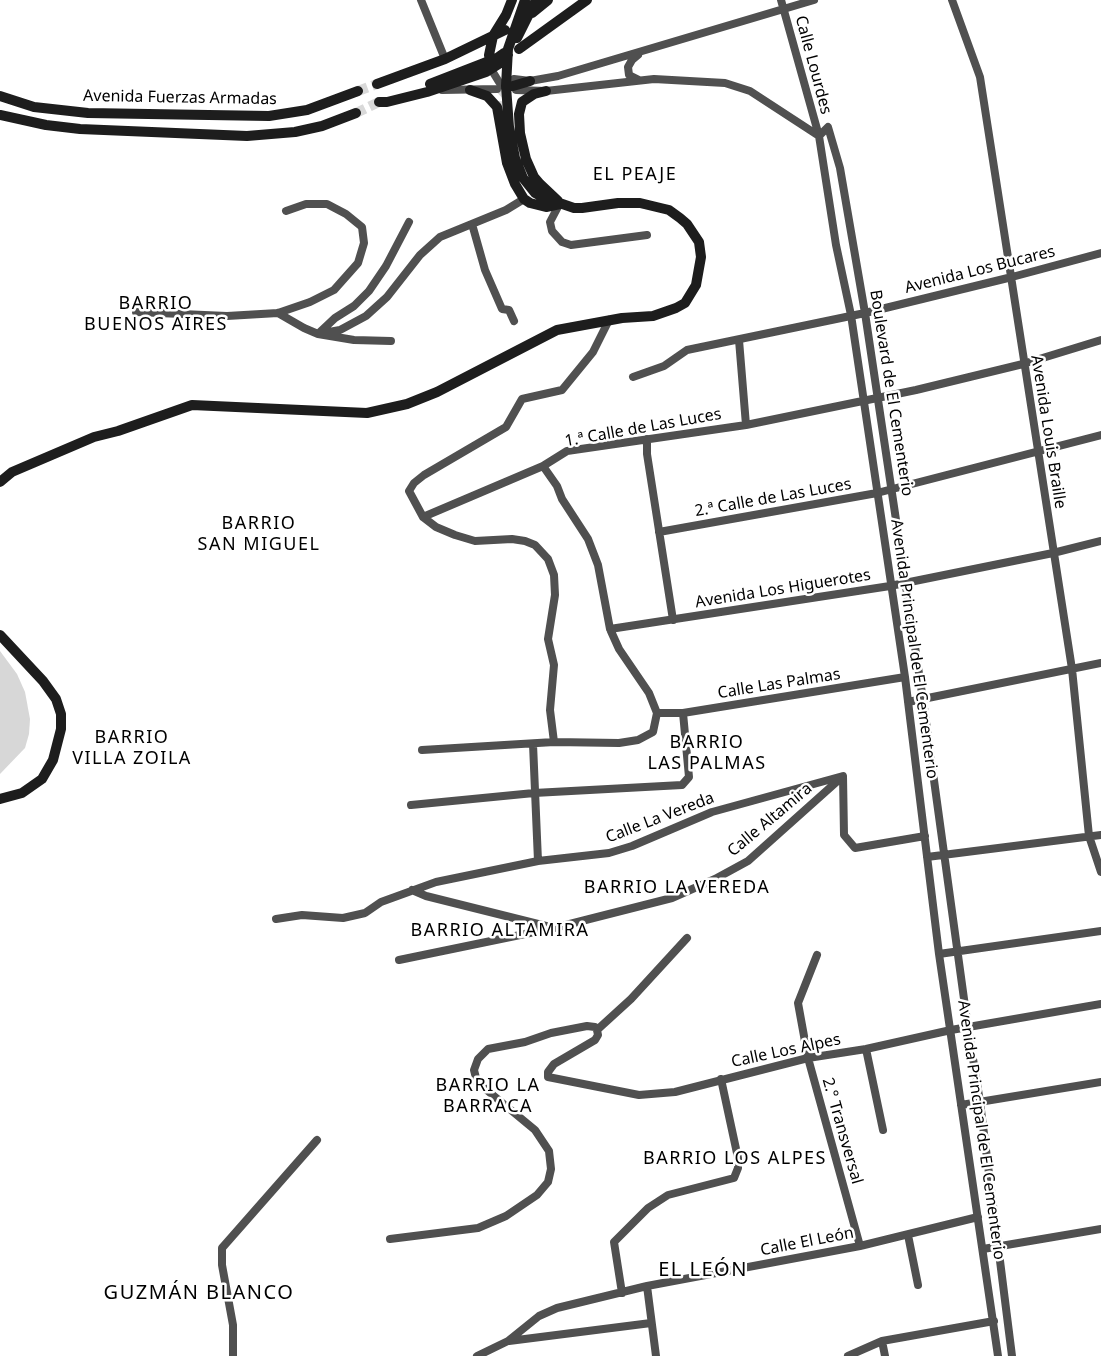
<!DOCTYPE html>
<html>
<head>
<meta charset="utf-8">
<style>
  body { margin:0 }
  canvas { display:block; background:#fff }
</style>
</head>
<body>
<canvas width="1101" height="1356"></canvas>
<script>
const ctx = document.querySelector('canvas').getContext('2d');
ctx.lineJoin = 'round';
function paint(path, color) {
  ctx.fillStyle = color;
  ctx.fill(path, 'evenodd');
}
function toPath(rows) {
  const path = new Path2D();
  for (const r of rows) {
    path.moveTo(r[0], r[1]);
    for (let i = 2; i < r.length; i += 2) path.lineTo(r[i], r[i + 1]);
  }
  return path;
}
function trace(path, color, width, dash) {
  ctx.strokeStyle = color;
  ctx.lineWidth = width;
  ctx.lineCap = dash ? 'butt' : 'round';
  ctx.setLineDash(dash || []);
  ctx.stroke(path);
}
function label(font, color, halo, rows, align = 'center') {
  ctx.font = font + ' "Noto Sans",sans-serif';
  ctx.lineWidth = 5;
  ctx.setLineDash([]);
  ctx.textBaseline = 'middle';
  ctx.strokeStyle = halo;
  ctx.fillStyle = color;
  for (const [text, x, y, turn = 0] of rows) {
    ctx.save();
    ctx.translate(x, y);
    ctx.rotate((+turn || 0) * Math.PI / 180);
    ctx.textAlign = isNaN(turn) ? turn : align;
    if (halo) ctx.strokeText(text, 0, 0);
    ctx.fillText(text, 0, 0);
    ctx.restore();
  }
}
const green = toPath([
  [0,651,17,674,25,692,30,719,29,734,25,748,0,774]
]);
const secondaryTunnel = toPath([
  [358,91,377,84],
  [499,111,500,97,512,86],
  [356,113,379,102]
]);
const street = toPath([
  [421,0,445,59],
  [781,0,819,136,828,127,840,168,865,313,923,700,968,1028,980,1102,1012,1356],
  [952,0,980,77,1072,669,1089,836,1101,872],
  [638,55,632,60,628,67,629,75,639,80],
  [491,69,499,82,507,89],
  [514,79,530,81,558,76,814,0],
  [442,90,497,89],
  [516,90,546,91,654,79,725,83,750,91,819,136,836,245,851,315,905,677,939,954,998,1356],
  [560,203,550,222,552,231,562,242,571,245,647,235],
  [472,224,485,270,502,309,509,310,514,321],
  [136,312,227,316,278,313,310,302,334,290,358,263,364,243,362,227,346,214,327,204,306,204,286,211],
  [278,313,304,328,318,334,340,330,366,316,387,297,420,255,440,237,506,210,524,199],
  [739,340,746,425],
  [391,341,354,340,318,334,335,318,354,306,369,291,386,266,409,222],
  [633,377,664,366,687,350,865,313,1012,277,1101,253],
  [647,439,647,454,673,620],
  [423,517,543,466,567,451,746,425,916,390,1023,364,1101,340],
  [659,532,877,493,1101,435],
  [610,629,890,586,1053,553,1101,541],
  [908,702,1101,663],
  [657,713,683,713,905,677],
  [554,742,550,710,554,665,548,639,555,595,554,575,548,559,535,545,525,541,512,539,475,541,455,535,436,527,423,517,409,491,414,483,424,475,506,427,522,399,562,390,593,352,609,320],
  [533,744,538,861],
  [422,750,554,742,619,743,638,740,653,732,657,713,649,693,619,649,610,629,598,565,588,539,562,499,557,486,543,466],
  [411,805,534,793,682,785,689,777,683,713],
  [927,857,1101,835],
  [412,890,426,896,550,927],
  [276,919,302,915,343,918,365,913,381,902,436,882,538,861,609,853,632,846,712,812,843,776,844,835,855,848,925,836],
  [939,954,1101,931],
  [817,955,798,1003,808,1058,860,1246],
  [399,960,554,928,672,898,715,879,748,861,842,777],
  [597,1030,598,1035,595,1040,554,1064,548,1072,548,1077,639,1095,675,1092,808,1058,866,1049,951,1030,1101,1004],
  [597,1030,631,999,687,938],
  [866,1049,883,1130],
  [961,1105,1101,1082],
  [908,1235,918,1285],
  [390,1239,478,1228,506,1216,537,1195,548,1182,551,1169,549,1151,535,1130,477,1082,474,1070,478,1059,488,1049,525,1042,551,1033,587,1026,595,1027,597,1030],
  [983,1249,1101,1229],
  [647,1286,656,1356],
  [622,1293,614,1242,648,1208,668,1195,734,1178,738,1168,738,1158,721,1079],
  [509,1341,651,1323],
  [882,1341,885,1356],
  [233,1356,233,1325,222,1265,222,1248,317,1140],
  [477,1356,508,1341,539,1316,557,1308,647,1286,860,1246,978,1217],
  [848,1356,882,1341,994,1321]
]);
const secondary = toPath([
  [532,13,548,0],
  [517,38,536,0],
  [519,49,587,0],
  [491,66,489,55,493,36,506,15,512,0],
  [377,84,445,59,505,30],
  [430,84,497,58,504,53],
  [513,86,530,81],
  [470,90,487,96,497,107,507,163,515,184,524,199,530,203,546,207,560,204],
  [546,91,534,94,522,102,519,114,520,133,526,159,534,177,540,184,558,201],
  [0,96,34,107,88,113,269,116,307,110,358,91],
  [379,102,387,102,427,92,486,72,505,60,508,55],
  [0,115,46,125,80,129,247,136,295,132,322,126,356,113],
  [0,482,12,472,94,437,118,431,192,405,367,413,407,404,437,392,557,330,622,318,653,316,676,308,685,303,696,285,701,257,699,242,687,224,680,218,669,210,640,203,618,203,582,208,574,208,542,197,535,193,523,178,515,158,509,127,506,86,508,49,525,0],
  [0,635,43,681,56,699,61,714,61,729,53,760,42,779,22,793,0,799]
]);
const streetNames = [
  ["Calle Lourdes",813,65,75],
  ["Avenida Fuerzas Armadas",180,98,1],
  ["Avenida Los Bucares",980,270,-14],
  ["Boulevard de El Cementerio",891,393,81],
  ["1.ª Calle de Las Luces",643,428,-10],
  ["Avenida Louis Braille",1048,432,81],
  ["2.ª Calle de Las Luces",773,498,-10],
  ["Avenida Los Higuerotes",783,589,-9],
  ["Avenida Principal de El Cementerio",914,649,82],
  ["Calle Las Palmas",779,684,-9],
  ["Calle La Vereda",660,818,-21],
  ["Calle Altamira",770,820,-40],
  ["Calle Los Alpes",786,1051,-12],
  ["Avenida Principal de El Cementerio",981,1130,82],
  ["2.° Transversal",842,1131,74],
  ["Calle El León",807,1242,-11]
];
const neighbourhoodNames = [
  ["EL PEAJE",635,175],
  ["BARRIO",156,304],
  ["BUENOS AIRES",156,325],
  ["BARRIO",259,524],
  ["SAN MIGUEL",259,545],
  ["BARRIO",132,738],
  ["VILLA ZOILA",132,759],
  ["BARRIO",707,743],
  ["LAS PALMAS",707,764],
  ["BARRIO LA VEREDA",677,888],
  ["BARRIO ALTAMIRA",500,931],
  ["BARRIO LA",488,1086],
  ["BARRACA",488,1107],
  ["BARRIO LOS ALPES",735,1159]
];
const quarterNames = [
  ["EL LEÓN",703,1270],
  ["GUZMÁN BLANCO",199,1293]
];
paint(green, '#d7d7d7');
trace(secondaryTunnel, '#d9d9d9', 10, [10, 5]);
trace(street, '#505050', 8);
trace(secondary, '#1d1d1d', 10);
label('16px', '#000', '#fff', streetNames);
ctx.letterSpacing = '1.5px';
label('18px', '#000', '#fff', neighbourhoodNames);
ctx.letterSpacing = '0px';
ctx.letterSpacing = '1.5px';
label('20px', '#000', '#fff', quarterNames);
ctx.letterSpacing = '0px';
</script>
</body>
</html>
